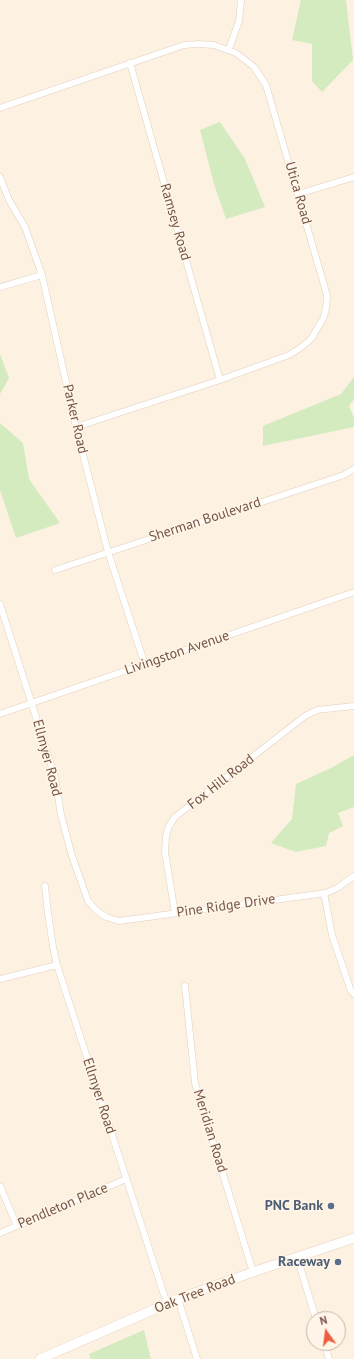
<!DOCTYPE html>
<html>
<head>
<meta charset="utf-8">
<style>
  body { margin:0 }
  #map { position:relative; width:354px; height:1359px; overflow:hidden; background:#fdf1e1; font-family:"PT Sans",sans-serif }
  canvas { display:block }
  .north { position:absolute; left:306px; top:1311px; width:40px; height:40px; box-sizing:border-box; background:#fff5e8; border:1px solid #c8b5a8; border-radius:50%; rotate:346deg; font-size:11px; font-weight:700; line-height:16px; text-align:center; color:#755547 }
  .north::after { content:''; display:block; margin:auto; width:14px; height:18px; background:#ed5e40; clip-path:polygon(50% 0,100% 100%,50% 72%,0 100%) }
</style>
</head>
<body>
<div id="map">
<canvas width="354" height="1359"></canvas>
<div class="north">N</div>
</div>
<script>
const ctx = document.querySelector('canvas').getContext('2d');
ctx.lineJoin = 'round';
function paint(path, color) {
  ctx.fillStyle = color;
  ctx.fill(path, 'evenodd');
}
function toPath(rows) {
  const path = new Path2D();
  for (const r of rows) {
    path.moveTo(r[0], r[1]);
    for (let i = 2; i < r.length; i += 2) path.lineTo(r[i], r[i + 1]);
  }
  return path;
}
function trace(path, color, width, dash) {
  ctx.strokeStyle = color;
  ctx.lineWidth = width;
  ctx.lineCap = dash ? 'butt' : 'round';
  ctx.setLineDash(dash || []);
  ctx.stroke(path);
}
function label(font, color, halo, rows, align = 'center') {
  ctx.font = font + ' "PT Sans",sans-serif';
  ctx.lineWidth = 3;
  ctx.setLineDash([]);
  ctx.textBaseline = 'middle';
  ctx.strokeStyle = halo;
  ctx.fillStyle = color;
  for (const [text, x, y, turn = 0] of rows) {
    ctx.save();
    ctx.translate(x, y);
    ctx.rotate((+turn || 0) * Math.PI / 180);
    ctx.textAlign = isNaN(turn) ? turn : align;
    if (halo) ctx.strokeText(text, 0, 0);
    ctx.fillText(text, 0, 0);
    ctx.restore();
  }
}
const green = toPath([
  [301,0,346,0,353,60,322,92,312,81,312,44,292,40],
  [220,122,245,159,265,207,226,219,214,184,200,130],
  [0,354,9,378,0,394],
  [354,377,354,399,349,406,354,418,354,427,263,446,263,426,341,394],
  [0,423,23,443,29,479,60,523,16,538,0,490],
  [354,755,354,807,338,813,343,826,329,833,326,846,296,852,271,843,292,819,296,784,333,767],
  [144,1330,151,1359,91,1359,89,1354]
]);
const minor = toPath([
  [229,49,239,21,241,0],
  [130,63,220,380],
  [0,108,184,45,199,44,214,45,236,53,254,67,266,85,324,285,327,296,326,308,324,317,311,339,300,348,289,355,220,380,76,427],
  [0,177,9,200,25,227,42,275,76,427,108,552,145,665],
  [298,194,354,177],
  [0,287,42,275],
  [55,570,344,475,354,469],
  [0,604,55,777,61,815,72,856,88,901,96,910,106,917,119,921,326,893,337,888,354,876],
  [0,714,354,592],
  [45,886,48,913,53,947,57,965,167,1304],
  [324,893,332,935,351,991,354,994],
  [175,913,165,852,166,836,169,826,175,817,305,716,317,710,354,706],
  [0,979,57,965],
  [185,986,195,1083,253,1272],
  [0,1186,17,1226],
  [0,1233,126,1179],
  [297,1257,316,1319],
  [178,1299,197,1359],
  [324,1343,329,1359]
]);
const secondary = toPath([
  [40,1359,178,1299,253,1272,354,1238]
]);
const markers = [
  [331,1206,4,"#5c6f8a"],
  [338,1262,4,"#5c6f8a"]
];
const streetNames = [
  ["Utica Road",298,193,74],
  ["Ramsey Road",175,222,74],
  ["Parker Road",75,419,77],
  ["Sherman Boulevard",205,520,-18],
  ["Livingston Avenue",177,653,-19],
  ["Ellmyer Road",47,758,75],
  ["Fox Hill Road",221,782,-38],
  ["Pine Ridge Drive",226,906,-8],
  ["Ellmyer Road",99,1096,72],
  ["Meridian Road",210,1131,73],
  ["Pendleton Place",63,1206,-23],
  ["Oak Tree Road",195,1294,-21]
];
const serviceNames = [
  ["PNC Bank",323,1206],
  ["Raceway",330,1262]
];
paint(green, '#d3ebbf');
trace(minor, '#e3cebf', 7);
trace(secondary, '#e9cfbc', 10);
trace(minor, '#fff', 6);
trace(secondary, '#fff', 9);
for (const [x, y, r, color] of markers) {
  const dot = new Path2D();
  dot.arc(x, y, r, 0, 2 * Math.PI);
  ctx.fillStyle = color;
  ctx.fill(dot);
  trace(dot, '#fff5e8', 1.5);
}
label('14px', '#755547', '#fff5e8', streetNames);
label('bold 14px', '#4e5e75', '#fff5e8', serviceNames, 'right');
</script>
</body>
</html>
